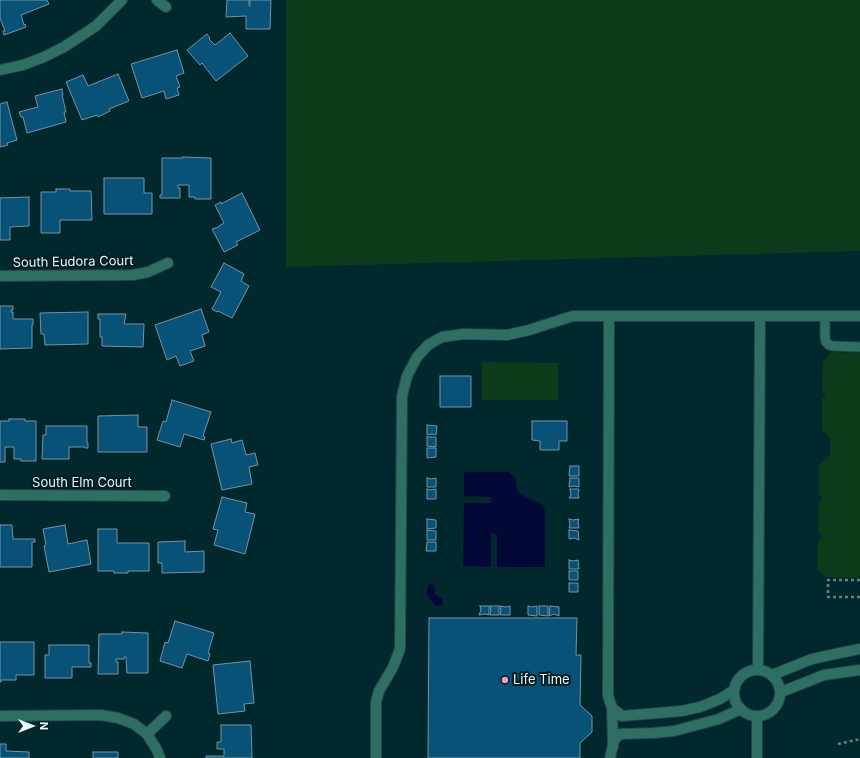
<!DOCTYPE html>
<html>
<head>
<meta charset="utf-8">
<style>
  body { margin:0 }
  #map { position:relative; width:860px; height:758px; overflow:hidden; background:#01282d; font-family:Inter,sans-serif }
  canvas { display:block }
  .north { position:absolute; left:12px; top:706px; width:40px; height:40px; -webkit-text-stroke:3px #021d21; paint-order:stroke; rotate:90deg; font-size:11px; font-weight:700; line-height:16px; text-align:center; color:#e5f9fc }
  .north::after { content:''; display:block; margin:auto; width:14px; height:18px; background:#e5f9fc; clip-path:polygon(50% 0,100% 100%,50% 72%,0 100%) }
</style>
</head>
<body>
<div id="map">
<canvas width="860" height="758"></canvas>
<div class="north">N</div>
</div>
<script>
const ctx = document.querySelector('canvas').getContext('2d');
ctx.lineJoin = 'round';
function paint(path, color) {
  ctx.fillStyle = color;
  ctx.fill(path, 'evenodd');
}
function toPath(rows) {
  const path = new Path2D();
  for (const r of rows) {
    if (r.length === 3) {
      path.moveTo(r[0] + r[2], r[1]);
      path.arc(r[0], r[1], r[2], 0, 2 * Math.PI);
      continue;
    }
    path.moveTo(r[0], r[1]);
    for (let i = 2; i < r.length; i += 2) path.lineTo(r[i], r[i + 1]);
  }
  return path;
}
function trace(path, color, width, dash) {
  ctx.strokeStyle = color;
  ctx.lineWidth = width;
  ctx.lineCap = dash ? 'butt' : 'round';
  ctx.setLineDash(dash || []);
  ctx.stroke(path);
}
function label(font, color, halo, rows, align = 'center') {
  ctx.font = font + ' Inter,sans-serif';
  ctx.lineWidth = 4;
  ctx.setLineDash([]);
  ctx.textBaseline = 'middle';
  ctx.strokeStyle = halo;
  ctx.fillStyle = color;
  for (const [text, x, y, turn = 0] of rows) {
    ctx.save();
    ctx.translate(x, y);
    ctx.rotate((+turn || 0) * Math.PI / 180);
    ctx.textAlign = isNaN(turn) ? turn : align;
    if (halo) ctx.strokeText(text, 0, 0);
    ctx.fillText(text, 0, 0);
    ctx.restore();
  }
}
const green = toPath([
  [286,0,860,0,860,251,286,267],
  [831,352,860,353,860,578,826,577,817,570,818,541,823,536,818,531,819,502,823,498,819,494,819,465,830,455,830,438,822,430,822,399,826,395,822,391,823,362],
  [482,362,558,363,558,400,482,400]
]);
const water = toPath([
  [464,472,508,472,516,478,517,488,520,494,542,505,545,511,545,567,497,567,497,535,493,533,491,535,491,567,463,566,464,503,491,503,492,501,490,497,464,496],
  [430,583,434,585,435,594,443,600,442,605,440,606,437,606,434,604,427,595,427,587]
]);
const building = toPath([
  [0,0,47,0,49,4,21,15,24,25,25,24,26,27,4,35,3,31,5,31,0,18,0,0],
  [227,0,249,0,249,6,250,6,250,0,271,0,270,29,246,29,246,16,226,17,227,0],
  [230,33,248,56,216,81,202,63,200,65,187,50,207,34,210,38,209,39,215,45,230,33],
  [177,50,184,73,176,76,180,87,177,88,179,95,166,99,164,91,142,98,131,64,177,50],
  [118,74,129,101,109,109,110,111,98,117,97,115,82,120,66,82,83,75,88,86,118,74],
  [62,89,63,95,62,95,66,112,64,112,66,122,27,133,23,117,21,117,19,112,38,107,35,96,62,89],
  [7,102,17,140,7,143,8,145,0,147,0,104,7,102],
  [183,157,211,158,211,199,195,199,195,197,189,197,189,185,178,185,178,188,180,188,180,198,160,198,160,195,162,195,162,158,183,158,183,157],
  [104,178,144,178,144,193,152,193,152,214,104,214,104,178],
  [56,189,70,189,70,191,91,191,92,220,60,220,60,233,41,233,41,192,56,192,56,189],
  [242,193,260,230,236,242,238,245,224,252,212,229,219,227,219,226,224,223,215,205,221,202,221,204,242,193],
  [29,197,29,226,10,227,10,240,0,240,0,198,29,197],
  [224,263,244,274,241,281,249,286,232,318,218,311,217,312,212,309,221,292,211,287,224,263],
  [0,306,13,306,13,310,11,310,11,312,13,312,13,319,33,319,33,325,32,325,32,348,0,349,0,306],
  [201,309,209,332,202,335,205,346,190,351,194,361,180,366,176,356,167,360,155,325,201,309],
  [88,312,88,344,45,345,44,334,41,334,40,313,88,312],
  [98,314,126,314,124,324,144,324,143,347,102,346,102,337,100,337,100,319,98,319,98,314],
  [440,376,471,376,471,407,440,407,440,376],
  [172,400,211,412,203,436,205,437,204,440,184,434,180,447,157,440,163,421,166,422,172,400],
  [138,415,138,427,147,427,147,452,98,452,98,416,138,415],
  [9,419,25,419,25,421,36,421,36,461,21,461,21,459,14,459,14,447,5,447,5,462,0,462,0,421,9,421,9,419],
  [532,421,567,421,567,441,559,441,559,450,540,450,540,441,532,440,532,421],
  [427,425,437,426,436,435,432,434,427,435,427,425],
  [46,426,87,426,87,443,88,443,88,448,85,448,85,447,69,447,69,459,42,459,43,435,46,435,46,426],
  [427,437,436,437,436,447,427,446,427,437],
  [231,439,232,443,242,440,246,455,255,453,258,465,249,467,252,484,222,490,211,444,231,439],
  [427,448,436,448,436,457,427,458,427,448],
  [570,466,579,466,579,476,569,476,570,466],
  [427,478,431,479,436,478,436,487,427,487,427,478],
  [570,478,579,478,579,487,574,486,569,487,570,478],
  [427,489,430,490,436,489,436,499,427,499,427,489],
  [570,489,579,489,578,494,579,498,569,498,571,495,570,489],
  [222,497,247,503,245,512,255,514,245,554,214,545,218,530,213,529,222,497],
  [427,519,436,520,436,528,427,529,427,519],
  [569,519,573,520,579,519,578,522,579,528,569,528,570,525,569,519],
  [0,525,12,525,13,539,35,539,35,542,32,542,32,567,0,567,0,525],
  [65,525,68,544,87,540,91,564,49,572,44,546,46,545,43,529,65,525],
  [98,529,117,529,117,543,149,543,149,571,128,571,128,573,114,573,114,571,98,571,98,529],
  [427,530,436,531,436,540,427,540,427,530],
  [569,530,578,531,579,540,574,538,569,539,569,530],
  [185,541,185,552,204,551,204,572,162,573,162,563,158,563,158,542,185,541],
  [427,542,436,542,436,551,426,551,427,542],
  [569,560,573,561,578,560,579,569,569,569,569,560],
  [569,571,578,571,578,580,569,580,569,571],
  [569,583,578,583,578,592,569,592,569,583],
  [480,606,489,606,489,615,485,614,479,615,481,610,480,606],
  [490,606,499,606,499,615,490,615,491,610,490,606],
  [500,606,506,607,510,606,510,615,500,615,501,611,500,606],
  [528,606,532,607,537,606,537,616,528,615,528,606],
  [539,606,548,606,548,616,539,615,539,606],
  [550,606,559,607,559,616,554,614,549,616,550,606],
  [429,618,577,618,576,655,581,655,580,705,592,716,592,732,580,743,580,758,428,758,429,618],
  [175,621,214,633,208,653,210,654,208,661,187,654,182,668,160,661,165,642,168,643,175,621],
  [122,632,148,633,148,673,127,673,126,657,124,657,124,659,116,659,116,662,118,662,118,674,98,674,99,634,122,634,122,632],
  [0,642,34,642,34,675,16,675,16,680,1,680,1,682,0,682,0,642],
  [49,645,89,645,89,663,91,663,91,667,72,667,72,678,45,678,45,655,49,655,49,645],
  [250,661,254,703,244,704,245,711,218,714,213,665,250,661],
  [221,725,251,725,252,758,206,758,206,756,224,756,224,749,217,749,217,742,221,742,221,725],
  [0,744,6,744,6,751,29,752,29,758,0,758,0,744],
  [93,752,118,752,118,758,93,758,93,752]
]);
const path = toPath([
  [860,580,828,580,828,597,860,597],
  [838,744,860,739]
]);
const service = toPath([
  [825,316,825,338,826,342,829,345,833,346,860,347]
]);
const minor = toPath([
  [157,0,166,7],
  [0,70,23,65,44,57,64,47,96,26,122,0],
  [0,276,133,275,148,272,168,263],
  [609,316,608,696,612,708,613,747],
  [0,495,165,496],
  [758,669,760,316],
  [757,693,23],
  [772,675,812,659,835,654,860,649],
  [781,692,824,675,860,670],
  [612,708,622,716,682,711,700,707,720,699,734,690],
  [0,716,101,715,118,718,134,724,147,734,157,750,160,758],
  [147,734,166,716],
  [376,758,376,702,379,691,393,667,400,649,402,396,407,376,417,357,428,345,442,337,464,334,507,335,529,330,573,316,860,316],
  [610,758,614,740,620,734,653,733,674,731,719,719,741,709],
  [757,758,757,716]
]);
const markers = [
  [505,680,4,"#f09ab7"]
];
const streetNames = [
  ["South Eudora Court",73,262,-1],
  ["South Elm Court",82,483]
];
const poiNames = [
  ["Life Time",513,680]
];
paint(green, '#0d3a1b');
paint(water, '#040837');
paint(building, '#085278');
trace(building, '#7692a5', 1);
trace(service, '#21454a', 11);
trace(minor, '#21454a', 12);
trace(path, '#618084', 2.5, [3, 3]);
trace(service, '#2f6e63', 9);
trace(minor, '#2f6e63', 10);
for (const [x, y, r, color] of markers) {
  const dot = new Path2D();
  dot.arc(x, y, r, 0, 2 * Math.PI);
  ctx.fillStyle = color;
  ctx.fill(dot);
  trace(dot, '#021d21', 1.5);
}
label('13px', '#e5f9fc', '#021d21', streetNames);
label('13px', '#e5f9fc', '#021d21', poiNames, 'left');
</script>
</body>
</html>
